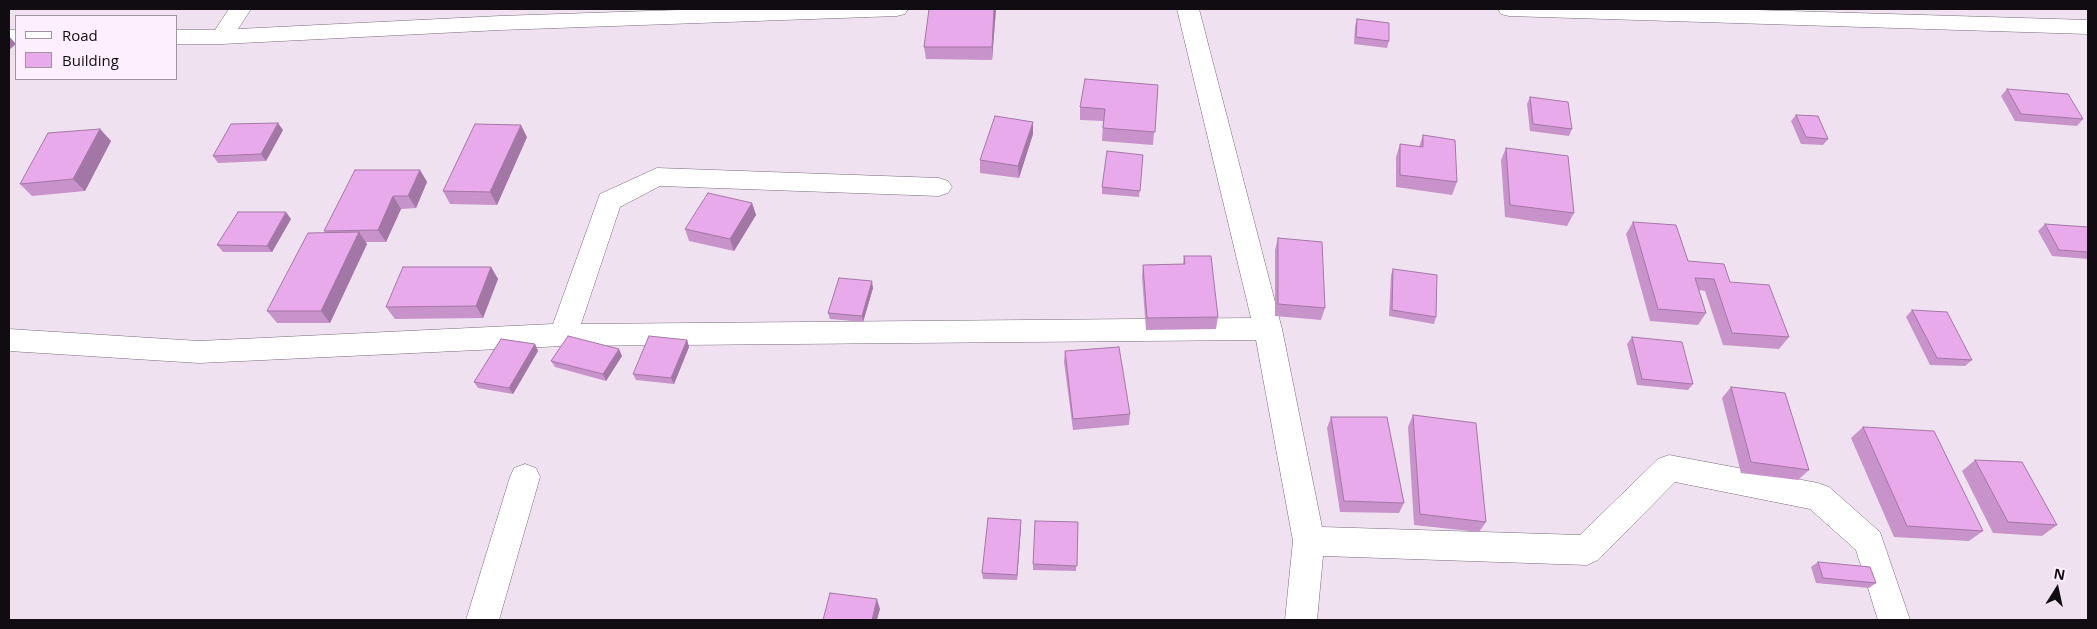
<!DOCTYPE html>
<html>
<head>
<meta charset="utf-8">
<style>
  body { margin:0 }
  #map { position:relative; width:2097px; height:629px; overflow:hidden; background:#f0e1f0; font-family:"Open Sans",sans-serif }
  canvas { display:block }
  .frame { position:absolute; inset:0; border:10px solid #110c11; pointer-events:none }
  .legend { position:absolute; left:15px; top:15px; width:162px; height:65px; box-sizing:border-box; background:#fdeffe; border:1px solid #9f949f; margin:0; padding:6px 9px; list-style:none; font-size:15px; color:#110c11 }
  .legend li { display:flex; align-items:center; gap:10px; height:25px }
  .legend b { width:25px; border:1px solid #9f949f }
  .north { position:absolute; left:2032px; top:564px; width:50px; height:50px; -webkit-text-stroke:4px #fdeffe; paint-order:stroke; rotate:10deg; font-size:14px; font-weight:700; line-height:20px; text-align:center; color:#110c11 }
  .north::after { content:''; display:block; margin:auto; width:18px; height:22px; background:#110c11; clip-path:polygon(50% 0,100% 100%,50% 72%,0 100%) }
</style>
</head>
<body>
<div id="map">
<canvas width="2097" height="629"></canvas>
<div class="frame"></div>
<ul class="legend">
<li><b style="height:6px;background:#fff"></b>Road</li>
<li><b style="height:14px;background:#e9aaec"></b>Building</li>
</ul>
<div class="north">N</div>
</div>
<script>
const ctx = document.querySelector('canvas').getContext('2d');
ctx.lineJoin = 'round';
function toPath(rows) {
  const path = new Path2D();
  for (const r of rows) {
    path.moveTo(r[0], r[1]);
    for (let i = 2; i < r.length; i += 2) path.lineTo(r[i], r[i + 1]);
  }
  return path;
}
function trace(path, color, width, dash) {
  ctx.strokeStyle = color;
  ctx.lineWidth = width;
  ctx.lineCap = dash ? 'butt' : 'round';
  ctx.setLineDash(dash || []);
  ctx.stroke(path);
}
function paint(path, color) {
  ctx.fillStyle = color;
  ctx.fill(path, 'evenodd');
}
const minor = toPath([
  [229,9,251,9,238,29,500,16,709,9,908,9,905,14,897,16,500,30,222,44,176,44,176,30,215,30,229,9],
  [1177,9,1199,9,1282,329,1322,527,1580,535,1658,459,1669,455,1818,483,1829,487,1880,532,1910,620,1878,620,1856,550,1810,509,1675,482,1598,560,1587,565,1323,556,1317,620,1285,620,1293,541,1256,340,563,346,199,363,9,351,9,329,199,341,553,324,600,194,657,168,939,178,948,181,952,187,948,193,939,196,660,186,620,207,581,324,1251,318,1177,9],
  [1498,9,1723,9,2088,20,2088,34,1509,16,1501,14,1498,9],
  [9,30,16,30,16,44,9,44,9,30],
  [525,464,536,468,540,477,499,620,466,620,510,477,514,468,525,464]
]);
const wall = toPath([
  [929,9,996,9,992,60,926,59,924,47],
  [1357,19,1389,41,1387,48,1354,44,1355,26],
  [1158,85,1153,145,1102,141,1103,121,1080,120,1080,107],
  [2007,89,2083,119,2077,126,2015,121,2001,96],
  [1530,97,1572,129,1569,136,1530,131,1527,104],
  [1796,115,1828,139,1823,145,1801,144,1791,121],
  [100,129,111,141,85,191,32,196,20,184],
  [283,130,266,161,218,163,213,156],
  [1033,134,1019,178,980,173,980,160],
  [1423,135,1457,182,1452,195,1396,187,1396,157,1400,144,1419,147],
  [527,137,497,205,450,204,443,191],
  [1506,148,1574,213,1567,226,1505,217,1501,160],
  [1143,155,1139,197,1102,194,1102,187],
  [420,170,427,182,416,208,401,209,386,242,366,242,367,244,330,323,277,323,267,311,326,232,324,231],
  [752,203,756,215,734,251,689,241,685,229],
  [291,219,272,252,223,252,217,245],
  [1633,222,1688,261,1730,282,1789,337,1779,349,1723,345,1705,291,1699,290,1706,313,1698,325,1650,321,1626,234],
  [2045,224,2088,227,2088,259,2052,256,2038,231],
  [1278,238,1325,308,1321,320,1275,316,1275,250],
  [1184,256,1218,317,1216,329,1146,330,1142,277,1143,265,1183,264],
  [491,267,498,279,483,318,395,319,386,307],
  [1393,269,1436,317,1434,324,1389,316,1391,275],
  [873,288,863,322,830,319,828,313],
  [1912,310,1972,360,1965,366,1930,365,1906,317],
  [1632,337,1693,384,1688,390,1637,385,1627,344],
  [687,340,689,347,674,384,636,380,633,374],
  [535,344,538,351,513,394,478,388,474,382],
  [1065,351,1130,414,1129,425,1073,430,1064,362],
  [622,356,606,381,555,367,551,361],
  [1731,387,1809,470,1798,480,1741,473,1722,398],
  [1413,415,1486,522,1479,532,1414,525,1408,427],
  [1331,417,1404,503,1399,513,1340,512,1327,428],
  [1863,427,1983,531,1969,541,1894,537,1851,438],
  [1975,460,2057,525,2042,536,1993,533,1962,471],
  [1078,522,1076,571,1033,570,1033,564],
  [1021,525,1017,580,983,579,982,573],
  [1818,562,1876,583,1869,588,1816,583,1811,567]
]);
const shadedWall = toPath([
  [994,9,996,9,992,60,992,47],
  [9,36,16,44,9,50],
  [1033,122,1033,134,1019,178,1018,166],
  [278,123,283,130,266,161,261,154],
  [521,125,527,137,497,205,490,192],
  [100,129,111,141,85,191,73,179],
  [420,170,427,182,416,208,408,196],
  [393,196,401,209,386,242,378,230],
  [752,203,756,215,734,251,730,239],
  [286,212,291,219,272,252,267,246],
  [359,232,367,244,330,323,321,311],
  [491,267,498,279,483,318,476,306],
  [872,281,873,288,863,322,862,316],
  [687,340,689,347,674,384,671,378],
  [535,344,538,351,513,394,509,388],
  [619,349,622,356,606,381,603,374],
  [1021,520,1021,525,1017,580,1017,575],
  [877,599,880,609,877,620,872,620]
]);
const building = toPath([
  [929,9,994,9,992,47,924,47,929,9],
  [1357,19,1389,23,1389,41,1356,37,1357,19],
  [1085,79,1158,85,1155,132,1103,128,1105,109,1080,107,1085,79],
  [2007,89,2068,94,2083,119,2021,114,2007,89],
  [1530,97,1568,102,1572,129,1533,124,1530,97],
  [1796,115,1818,116,1828,139,1806,137,1796,115],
  [995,116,1033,122,1018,166,980,160,995,116],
  [278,123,261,154,213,156,231,124,278,123],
  [475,124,521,125,490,192,443,191,475,124],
  [100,129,73,179,20,184,48,133,100,129],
  [1423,135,1455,140,1457,182,1400,175,1400,144,1423,147,1423,135],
  [1506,148,1568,156,1574,213,1510,205,1506,148],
  [1107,151,1143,155,1140,191,1102,187,1107,151],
  [355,170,420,170,408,196,393,196,378,230,324,231,355,170],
  [708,193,752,203,730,239,685,229,708,193],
  [238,212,286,212,267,246,217,245,238,212],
  [1633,222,1676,225,1688,261,1724,264,1730,282,1769,285,1789,337,1732,333,1714,279,1695,278,1706,313,1658,309,1633,222],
  [2045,224,2088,227,2088,252,2059,250,2045,224],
  [359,232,321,311,267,311,308,233,359,232],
  [1278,238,1322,242,1325,308,1278,304,1278,238],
  [1184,256,1211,256,1218,317,1147,318,1143,265,1185,264,1184,256],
  [403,267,491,267,476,306,386,307,403,267],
  [1393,269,1437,275,1436,317,1392,310,1393,269],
  [839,278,872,281,862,316,828,313,839,278],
  [1912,310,1947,312,1972,360,1937,358,1912,310],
  [568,336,619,349,603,374,551,361,568,336],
  [649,336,687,340,671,378,633,374,649,336],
  [1632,337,1682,342,1693,384,1642,379,1632,337],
  [501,339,535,344,509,388,474,382,501,339],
  [1119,347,1130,414,1073,419,1065,351,1119,347],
  [1731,387,1785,393,1809,470,1751,462,1731,387],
  [1413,415,1476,423,1486,522,1420,514,1413,415],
  [1331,417,1387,417,1404,503,1344,501,1331,417],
  [1863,427,1934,431,1983,531,1907,526,1863,427],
  [1975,460,2022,462,2057,525,2008,522,1975,460],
  [988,518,1021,520,1017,575,982,573,988,518],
  [1035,521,1078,522,1077,566,1033,564,1035,521],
  [1818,562,1870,567,1876,583,1823,578,1818,562],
  [830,593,877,599,872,620,823,620,830,593]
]);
trace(minor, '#776b78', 1);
paint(minor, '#fff');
paint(wall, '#c892cb');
paint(shadedWall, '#a377a5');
paint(building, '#e9aaec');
trace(building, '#a377a5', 1);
</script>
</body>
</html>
